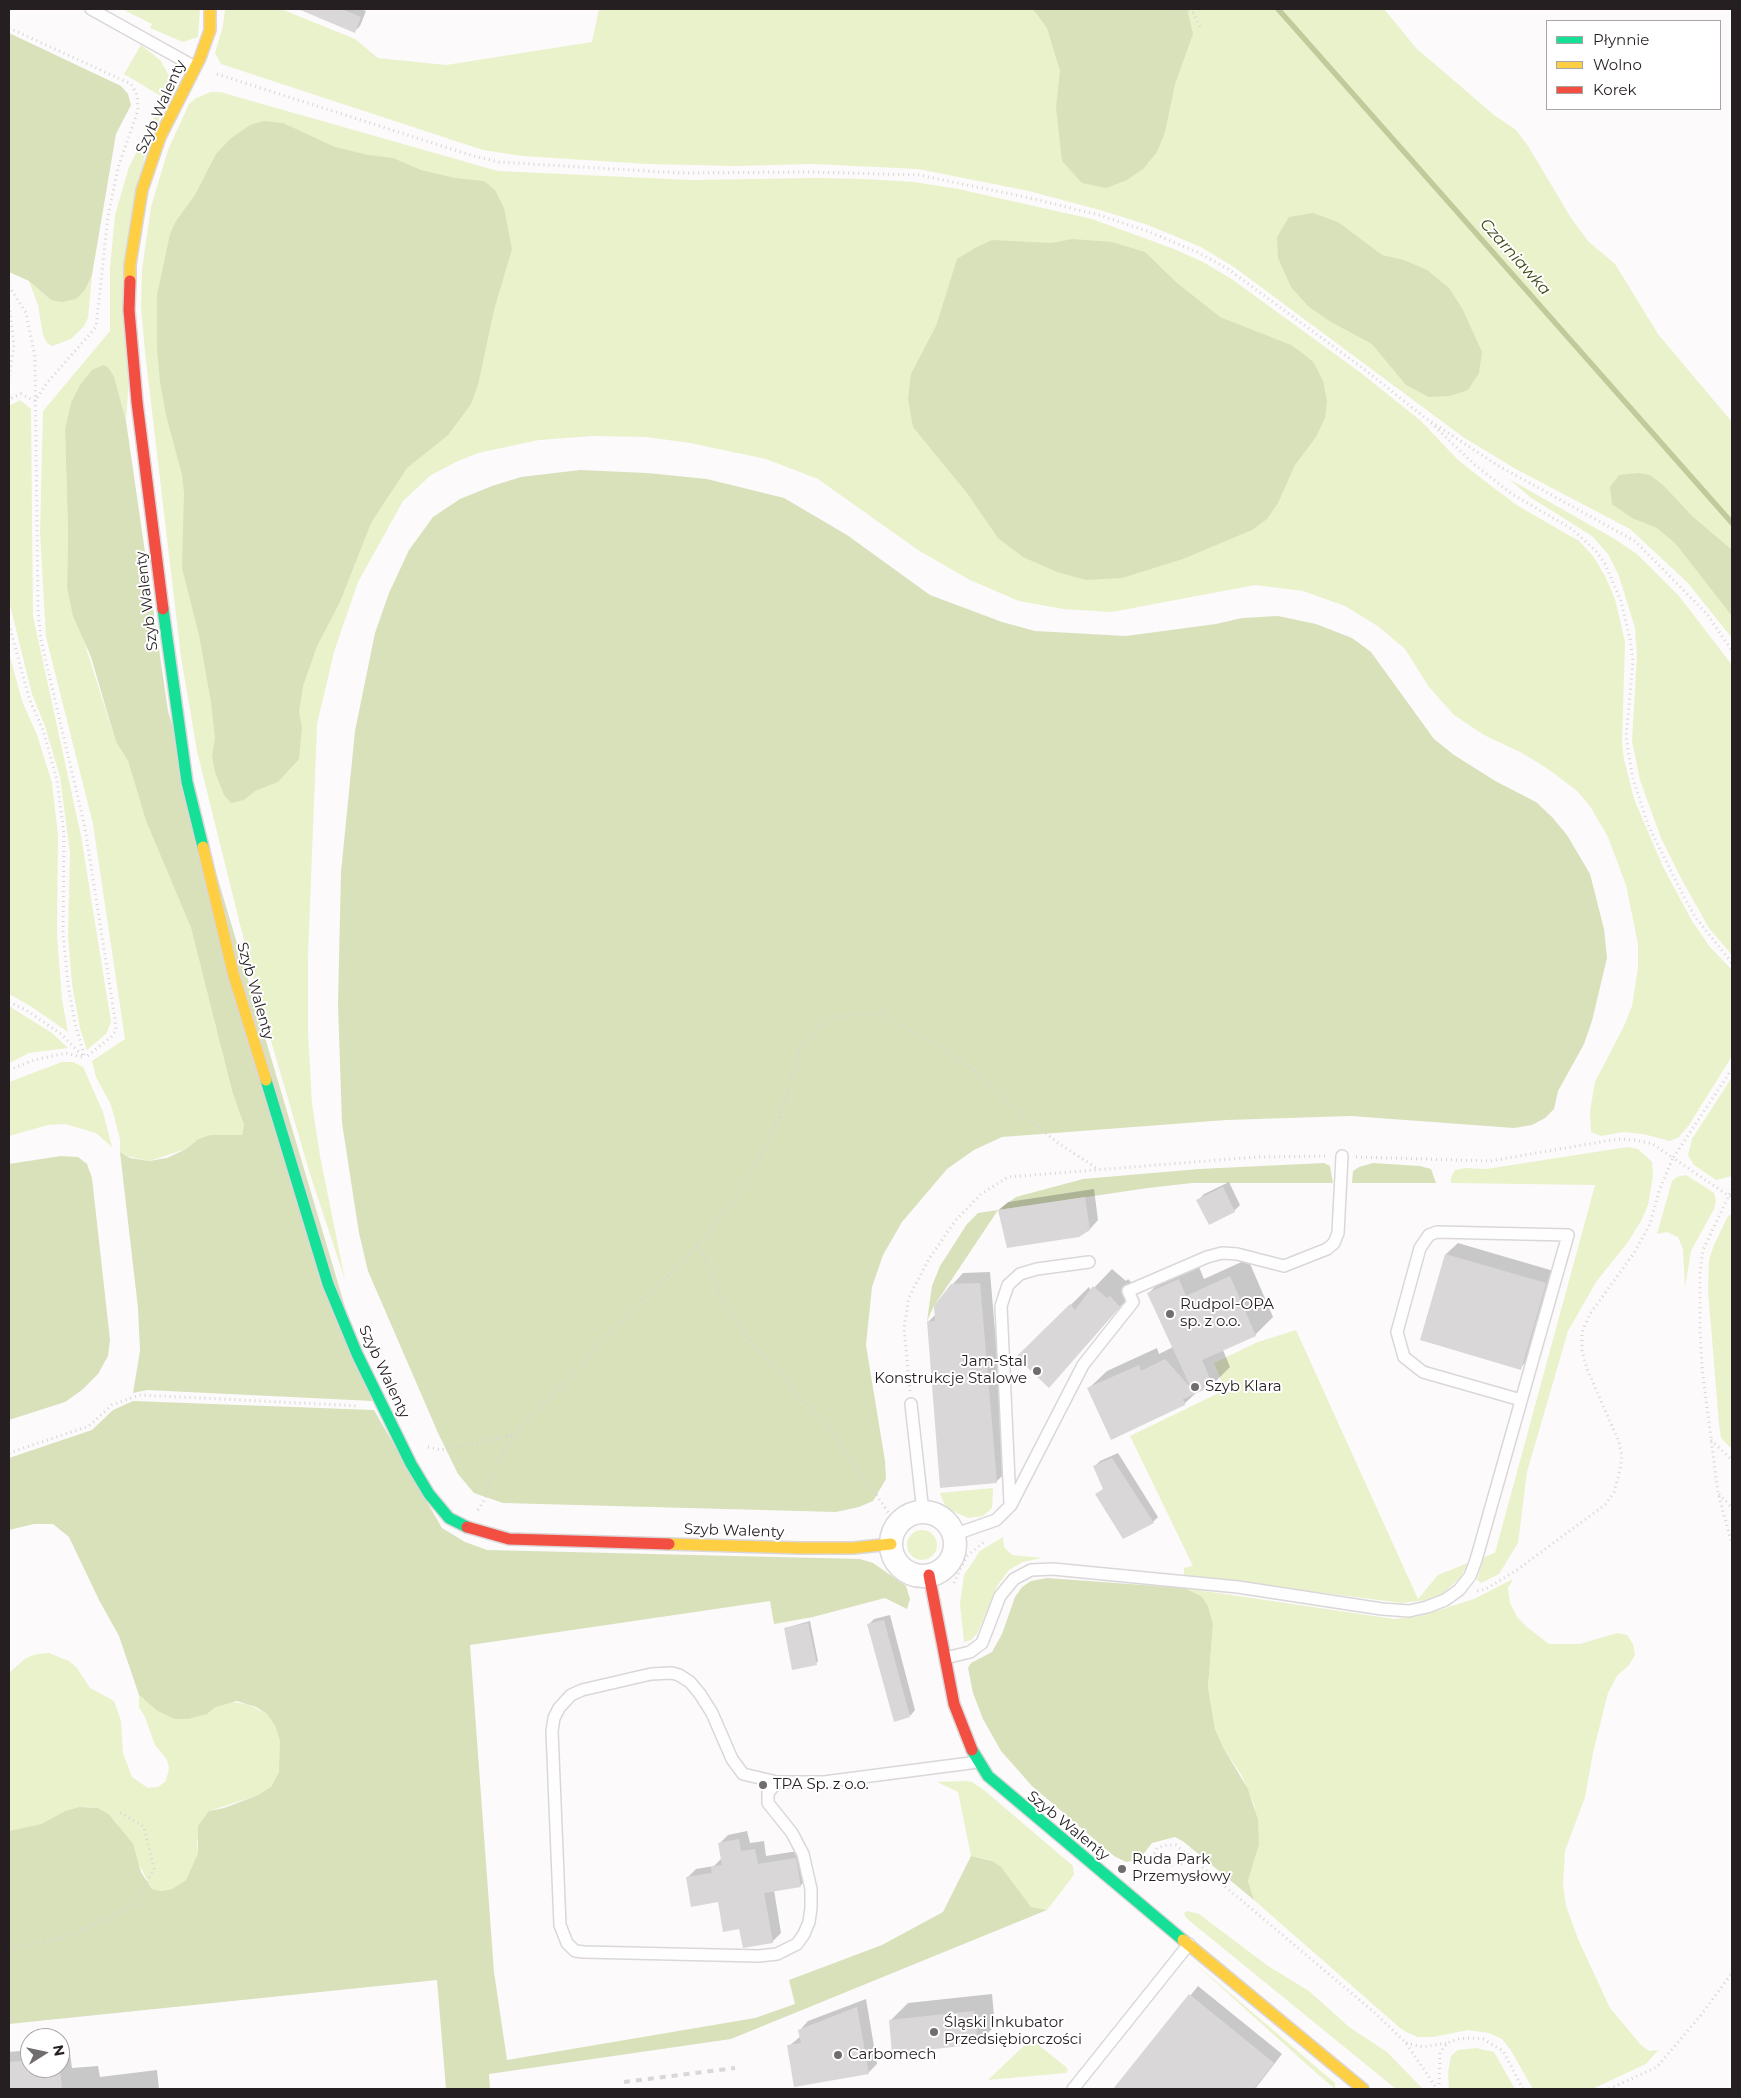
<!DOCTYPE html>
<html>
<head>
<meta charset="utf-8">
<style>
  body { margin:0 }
  #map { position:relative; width:1741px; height:2098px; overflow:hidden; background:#fcfafb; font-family:Montserrat,sans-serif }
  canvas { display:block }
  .frame { position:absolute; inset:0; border:10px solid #261f22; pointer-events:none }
  .legend { position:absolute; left:1546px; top:20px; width:175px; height:90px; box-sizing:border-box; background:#fff; border:1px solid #a8a5a7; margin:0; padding:6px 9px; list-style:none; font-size:15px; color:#261f22 }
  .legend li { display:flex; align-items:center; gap:10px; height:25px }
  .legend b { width:25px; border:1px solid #a8a5a7 }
  .north { position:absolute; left:20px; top:2028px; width:50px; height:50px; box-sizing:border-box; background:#fff; border:1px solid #a8a5a7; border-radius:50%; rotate:80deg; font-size:14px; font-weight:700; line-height:20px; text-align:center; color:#261f22 }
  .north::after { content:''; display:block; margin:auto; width:18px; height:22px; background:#716c6e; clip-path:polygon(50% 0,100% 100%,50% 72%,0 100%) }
</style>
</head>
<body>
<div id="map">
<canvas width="1741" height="2098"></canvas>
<div class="frame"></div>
<ul class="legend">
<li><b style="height:6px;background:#16e098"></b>Płynnie</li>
<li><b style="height:6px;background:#ffcf43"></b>Wolno</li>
<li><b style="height:6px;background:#f24e42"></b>Korek</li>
</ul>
<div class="north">N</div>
</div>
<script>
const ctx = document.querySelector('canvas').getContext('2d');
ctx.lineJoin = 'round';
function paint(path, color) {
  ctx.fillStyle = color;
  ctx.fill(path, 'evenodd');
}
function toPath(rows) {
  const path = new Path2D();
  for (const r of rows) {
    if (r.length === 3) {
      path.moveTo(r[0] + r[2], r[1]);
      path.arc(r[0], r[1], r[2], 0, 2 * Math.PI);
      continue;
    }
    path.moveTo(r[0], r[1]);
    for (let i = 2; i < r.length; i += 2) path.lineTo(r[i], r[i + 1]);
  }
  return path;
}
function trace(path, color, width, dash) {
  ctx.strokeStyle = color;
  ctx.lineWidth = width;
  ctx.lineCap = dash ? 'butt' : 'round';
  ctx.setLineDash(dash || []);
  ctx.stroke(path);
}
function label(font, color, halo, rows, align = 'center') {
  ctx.font = font + ' Montserrat,sans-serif';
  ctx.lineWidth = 4;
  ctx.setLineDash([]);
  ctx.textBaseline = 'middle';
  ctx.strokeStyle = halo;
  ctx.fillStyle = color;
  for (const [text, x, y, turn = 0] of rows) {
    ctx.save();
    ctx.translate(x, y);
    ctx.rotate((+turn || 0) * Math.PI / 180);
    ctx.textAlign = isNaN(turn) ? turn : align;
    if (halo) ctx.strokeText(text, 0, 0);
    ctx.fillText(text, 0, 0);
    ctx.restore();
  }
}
const green = toPath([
  [122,9,200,9,198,37,183,42,150,28,152,24],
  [225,9,281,9,355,39,378,58,446,65,592,42,599,9,1384,9,1416,48,1494,115,1516,130,1528,146,1571,218,1588,241,1615,264,1658,334,1732,422,1732,638,1687,582,1630,529,1514,468,1463,437,1234,267,1201,247,1148,225,1100,210,1029,191,918,169,812,164,736,166,648,164,522,156,483,150,221,64,215,53,223,26],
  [141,45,160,60,170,77,170,90,144,159,126,421,114,376,108,367,102,365,65,430,68,532,67,588,116,742,128,761,146,821,191,928,232,1091,244,1125,242,1135,210,1135,198,1139,186,1149,149,1161,127,1156,120,1152,120,1139,111,1105,96,1077,92,1061,125,1039,93,824,46,637,40,533,43,411,110,331,110,268,115,215,129,167,164,98,124,74],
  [211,92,220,92,498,171,691,180,815,178,864,179,914,182,958,189,1092,219,1174,249,1205,263,1233,280,1361,373,1421,421,1458,460,1486,482,1518,506,1579,541,1593,556,1605,576,1615,599,1625,642,1622,742,1624,759,1634,799,1663,867,1692,921,1710,947,1732,970,1732,1056,1689,1125,1679,1137,1670,1141,1643,1134,1624,1132,1601,1136,1591,1132,1590,1111,1595,1082,1624,1026,1632,1006,1638,968,1638,944,1626,885,1608,837,1590,806,1577,791,1548,769,1522,753,1484,735,1454,715,1429,687,1405,649,1379,627,1345,606,1303,591,1255,585,1112,612,1063,609,1019,601,970,580,918,550,818,479,766,459,690,443,646,437,592,436,539,440,478,453,458,461,431,475,403,501,358,582,334,652,317,724,308,956,308,1033,312,1104,320,1156,345,1280,310,1174,257,993,197,751,181,657,145,352,141,307,142,270,151,207,168,150,189,104,196,98],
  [92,275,88,318,84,326,71,339,52,346,47,343,43,335,38,305,29,281,51,300,85,290],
  [20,400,31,409,33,616,81,836,111,1022,106,1034,87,1050,80,1028,72,984,68,936,70,853,60,777,45,726,32,694,9,601,9,406],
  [1509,479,1613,538,1637,554,1679,596,1732,665,1732,955,1709,928,1682,880,1661,838,1640,780,1632,741,1637,655,1635,628,1619,576,1608,554,1592,536,1530,497],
  [9,653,22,701,37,735,52,783,58,835,57,935,62,1000,68,1032,32,1007,9,994],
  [9,1006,52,1033,68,1048,29,1053,9,1063],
  [62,1062,73,1062,83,1067,103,1112,112,1147,96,1133,65,1124,48,1125,9,1136,9,1082],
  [1732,1077,1732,1176,1716,1180,1694,1165,1688,1155,1692,1139],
  [1628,1147,1638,1149,1652,1162,1653,1176,1648,1205,1641,1221,1628,1242,1596,1282,1568,1331,1527,1472,1518,1543,1499,1574,1481,1583,1477,1580,1484,1557,1495,1553,1595,1185,1451,1183,1451,1177,1455,1170,1465,1168,1486,1169],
  [1686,1175,1714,1193,1716,1201,1714,1209,1691,1251,1685,1287,1683,1249,1678,1237,1667,1232,1657,1234,1672,1181,1677,1177],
  [1732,1214,1732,1449,1721,1438,1719,1424,1708,1290,1709,1260,1714,1245,1728,1216],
  [1296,1330,1418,1599,1438,1575,1468,1563,1460,1578,1441,1595,1427,1600,1402,1603,1184,1575,1184,1568,1193,1566,1130,1436,1225,1390,1214,1363,1258,1342],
  [993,1488,992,1508,983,1516,968,1518,946,1508,940,1493],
  [922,1545,15],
  [1003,1537,1004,1547,1012,1555,1042,1558,1023,1562,1009,1570,997,1586,977,1634,971,1640,964,1642,960,1604,964,1575,980,1551],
  [1513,1579,1508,1588,1510,1603,1517,1617,1528,1628,1549,1644,1580,1644,1617,1633,1627,1635,1633,1644,1635,1655,1629,1665,1617,1676,1608,1693,1593,1753,1585,1797,1565,1851,1563,1885,1566,1906,1578,1939,1610,2008,1641,2045,1649,2051,1658,2050,1646,2064,1592,2089,1533,2089,1510,2049,1502,2039,1489,2033,1468,2030,1433,2037,1418,2037,1408,2033,1400,2028,1254,1900,1248,1881,1259,1845,1254,1804,1242,1776,1224,1749,1215,1729,1208,1687,1213,1624,1208,1606,1184,1588,1394,1619,1420,1616,1474,1599],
  [49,1653,69,1661,77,1668,90,1688,114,1701,121,1721,123,1753,132,1777,148,1788,158,1787,166,1781,169,1768,167,1760,155,1745,145,1717,139,1707,139,1695,156,1710,207,1714,216,1707,231,1702,247,1704,267,1714,275,1726,280,1741,281,1759,279,1772,271,1787,256,1796,209,1811,197,1841,198,1853,186,1880,172,1889,161,1891,152,1889,117,1823,109,1814,98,1808,79,1807,65,1811,41,1824,9,1831,9,1673,26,1658,37,1654],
  [964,1781,972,1782,984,1790,1073,1866,1074,1875,1047,1910,1031,1907,990,1860,971,1856,958,1792,937,1782],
  [1188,1911,1199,1914,1268,1966,1309,1991,1349,2027,1387,2052,1423,2089,1396,2089,1186,1918,1184,1913],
  [1191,1960,1335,2083,1335,2089,1314,2071],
  [1031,2039,1066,2067,1068,2070,1066,2073,988,2080],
  [1476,2048,1494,2052,1515,2089,1449,2089,1448,2072,1451,2056,1458,2050]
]);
const forest = toPath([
  [1033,9,1187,9,1193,34,1175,84,1165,132,1157,152,1143,169,1127,180,1106,188,1082,183,1062,161,1056,107,1060,71,1047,28],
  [9,33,121,86,128,94,131,105,116,134,92,275,85,290,76,299,62,302,51,300,29,281,9,272],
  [264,121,283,123,335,147,368,155,393,158,421,170,455,178,484,181,495,190,504,208,512,249,494,310,478,385,471,404,448,435,407,468,382,506,371,523,340,602,317,646,303,686,299,712,302,727,299,759,278,782,255,791,244,800,231,803,224,795,215,772,212,756,215,738,211,702,199,635,182,568,184,493,182,475,166,415,160,382,157,349,157,295,170,234,176,221,195,195,216,154,230,139,250,125],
  [1313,213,1338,222,1382,255,1404,260,1427,270,1449,288,1462,308,1482,352,1479,373,1468,390,1450,396,1429,397,1406,385,1372,344,1331,322,1309,307,1291,287,1278,258,1277,237,1289,217],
  [1072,239,1112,242,1145,252,1177,283,1220,317,1291,345,1305,355,1314,363,1323,381,1327,401,1325,418,1316,437,1295,465,1278,503,1267,519,1252,530,1183,559,1122,578,1086,580,1057,572,1023,557,998,538,967,493,913,427,908,399,911,374,936,326,957,259,975,248,992,240,1052,243],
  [103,365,108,367,114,376,126,421,168,711,373,1401,147,1390,133,1393,140,1351,138,1308,120,1152,130,1158,149,1161,167,1158,186,1149,198,1139,210,1135,242,1135,244,1125,232,1091,191,928,146,821,128,761,116,742,91,657,73,616,67,588,68,532,65,430,71,403,80,385,92,370],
  [580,470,647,473,707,479,784,498,847,535,930,595,1002,622,1035,631,1126,636,1216,624,1242,618,1278,616,1316,624,1352,638,1371,652,1434,739,1454,755,1497,782,1536,802,1552,817,1567,835,1590,874,1604,929,1607,958,1592,1021,1584,1044,1558,1091,1554,1109,1545,1118,1532,1125,1514,1128,1351,1116,1226,1120,1002,1137,974,1150,947,1169,902,1222,883,1255,872,1287,866,1345,885,1461,886,1479,873,1501,859,1507,836,1512,503,1503,474,1493,458,1474,438,1433,368,1271,359,1233,342,1123,338,1004,341,872,355,731,375,633,389,593,409,550,433,517,460,499,492,486,521,477],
  [1638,473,1650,475,1664,486,1692,516,1732,550,1732,616,1676,544,1657,528,1632,518,1612,504,1610,487,1619,475],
  [61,1156,78,1157,87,1164,92,1178,110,1340,108,1356,98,1374,82,1390,65,1402,9,1420,9,1164],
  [1324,1163,1330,1166,1333,1183,1192,1183,1148,1188,998,1210,934,1306,927,1321,932,1286,940,1266,967,1224,978,1213,998,1210,1016,1197,1083,1179,1199,1169],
  [1373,1163,1420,1166,1431,1169,1436,1183,1352,1183,1353,1171,1359,1167],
  [133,1401,374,1410,442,1528,465,1542,487,1550,860,1559,873,1563,906,1586,910,1599,907,1609,885,1598,813,1617,774,1624,770,1601,470,1645,494,1972,507,2060,755,2018,795,2004,789,1980,882,1945,943,1912,971,1856,992,1861,1001,1867,1031,1907,1047,1910,731,2039,489,2074,490,2089,446,2089,437,1980,9,2024,9,1831,41,1824,65,1811,79,1807,98,1808,109,1814,133,1844,141,1872,152,1889,161,1891,172,1889,186,1880,198,1853,198,1826,209,1811,224,1808,256,1796,271,1787,279,1772,280,1741,275,1726,267,1714,256,1707,237,1701,216,1707,207,1714,188,1719,174,1719,156,1710,139,1695,119,1636,99,1600,69,1537,53,1524,34,1524,9,1530,9,1458,92,1430,113,1410],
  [1047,1578,1184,1588,1201,1596,1208,1606,1213,1624,1208,1687,1215,1729,1224,1749,1248,1789,1258,1820,1259,1845,1248,1881,1254,1900,1184,1842,1175,1837,1152,1843,1141,1857,1132,1861,1126,1862,1114,1856,1032,1786,1001,1751,983,1719,973,1693,968,1668,971,1663,992,1652,1002,1634,1015,1597,1022,1587,1031,1581]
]);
const shadow = toPath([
  [322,9,360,9,366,11,360,26,355,31,319,16],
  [1229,1182,1240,1205,1234,1211,1198,1200,1204,1194],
  [1094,1189,1098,1220,1090,1229,999,1210,1008,1202],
  [1458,1243,1557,1272,1532,1356,1520,1368,1446,1254],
  [1248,1259,1273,1317,1255,1335,1223,1350,1230,1367,1212,1385,1197,1392,1184,1404,1089,1388,1107,1371,1157,1348,1159,1354,1173,1347,1149,1293,1166,1275,1197,1262,1204,1279],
  [1112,1269,1126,1281,1128,1279,1137,1288,1049,1386,1018,1357,1089,1287,1091,1291],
  [990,1272,1007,1471,996,1482,928,1322,936,1314,952,1285,963,1273],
  [1118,1453,1158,1517,1153,1522,1097,1495,1104,1488,1095,1466,1100,1461],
  [890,1615,915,1710,910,1716,868,1625,874,1619],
  [810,1621,818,1661,816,1663,785,1628],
  [747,1831,750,1843,764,1841,766,1856,804,1850,809,1877,800,1886,774,1890,781,1933,772,1942,740,1928,719,1901,687,1878,696,1869,714,1866,722,1858,719,1844,728,1835],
  [1198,1986,1282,2054,1255,2089,1122,2089,1118,2086],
  [992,1994,995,2026,978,2043,890,2021,908,2003],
  [866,1999,877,2064,868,2073,789,2046,801,2036,800,2030,808,2021],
  [69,2046,72,2068,98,2066,100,2077,157,2070,159,2089,9,2089,9,2052,30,2050,30,2068,60,2068,60,2047]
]);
const stream = toPath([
  [1278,9,1732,523]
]);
const building = toPath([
  [298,9,342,9,361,17,355,33],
  [1223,1187,1235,1212,1209,1225,1196,1200],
  [1085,1197,1090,1230,1079,1237,1007,1248,998,1210],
  [1445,1254,1546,1283,1521,1370,1420,1340],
  [1230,1276,1256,1336,1202,1360,1213,1386,1183,1399,1185,1405,1111,1440,1087,1388,1139,1365,1141,1371,1165,1359,1191,1388,1147,1293,1179,1279,1186,1296],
  [980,1283,997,1483,940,1488,927,1321,935,1321,934,1306,951,1284],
  [1093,1286,1107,1298,1110,1296,1120,1307,1049,1388,1016,1357,1070,1304,1075,1310],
  [1112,1458,1154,1523,1123,1539,1095,1494,1103,1489,1093,1466],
  [884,1620,910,1717,894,1722,867,1624],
  [808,1623,817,1665,792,1670,784,1628],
  [739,1839,741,1851,755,1849,758,1864,796,1858,801,1887,764,1893,773,1943,743,1948,739,1929,723,1932,718,1902,691,1907,686,1877,712,1873,711,1867,722,1865,718,1843],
  [1189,1994,1274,2063,1254,2089,1113,2089],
  [857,2007,869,2074,794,2087,787,2045,801,2043,798,2030],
  [974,2011,978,2044,892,2054,889,2020],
  [30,2060,30,2068,60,2068,62,2089,9,2089,9,2062]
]);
const path = toPath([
  [1183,9,1193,13,1200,27],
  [9,28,131,84,137,95,138,110,118,168,108,216,96,327,47,383,35,401,21,394,9,399],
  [217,74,470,155,499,162,680,173,809,172,919,175,1030,198,1099,215,1147,231,1197,252,1228,269,1364,369,1424,417,1497,465,1635,541,1707,614,1732,651],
  [9,286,26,313,35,357,38,611,41,640,85,828,115,1019,116,1030,111,1037,85,1058],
  [9,306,14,345,9,377],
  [1431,423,1475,465,1512,494,1572,529,1596,551,1605,564,1621,601,1630,639,1633,661,1626,737,1633,779,1649,827,1685,899,1696,918,1732,963],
  [9,624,29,698,43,730,57,780,64,834,63,933,68,985,75,1023,85,1058],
  [9,1002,26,1010,61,1034,83,1056],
  [1732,1069,1673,1158,1732,1198],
  [9,1070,34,1060,66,1053,85,1058],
  [1356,1157,1490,1161,1618,1139,1635,1140,1653,1144,1673,1158,1659,1191,1650,1224,1634,1253,1590,1314,1582,1332,1582,1350,1587,1369,1619,1442,1622,1456,1620,1470,1614,1492,1606,1504,1517,1570,1486,1589,1477,1591],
  [1732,1189,1703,1250,1700,1271,1700,1328,1702,1368,1718,1493,1732,1544],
  [698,1244,725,1307,750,1340,832,1432,895,1522],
  [910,1391,904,1328,909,1297,929,1259,955,1221,981,1194,1008,1177,1256,1157,1328,1156],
  [1711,1440,1732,1460],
  [428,1447,441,1450,512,1435],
  [9,1453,89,1426,112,1405,139,1395,358,1406],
  [1719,1494,1732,1508],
  [478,1510,485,1499,493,1474,513,1435,578,1370,609,1333,679,1265,710,1231,734,1200,760,1160,779,1117,800,1051,817,1028,845,1015,880,1013,956,1057,984,1079,1017,1110,1058,1143,1098,1169],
  [954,1583,966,1557,985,1541],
  [1197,1862,1164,1866,1157,1861,1154,1854,1157,1848,1167,1845,1176,1845,1241,1900,1375,2013,1406,2043,1437,2089],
  [9,1949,67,1937,135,1905,154,1869,144,1827,118,1811],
  [1406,2043,1424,2047,1446,2043],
  [1439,2089,1440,2053,1447,2043,1458,2039,1470,2038,1483,2039,1503,2051,1523,2089],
  [1609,2089,1657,2067,1701,2015,1732,1973]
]);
const lane = toPath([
  [91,9,195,67],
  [911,1404,923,1512],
  [1010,1503,1001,1306,1008,1285,1020,1274,1037,1269,1089,1262],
  [953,1535,996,1520,1011,1505,1083,1365,1133,1302,1128,1291,1207,1257,1222,1253,1237,1254,1284,1266,1327,1249,1334,1243,1338,1233,1342,1156],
  [945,1658,970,1652,982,1643,1000,1596,1014,1579,1031,1570,1053,1569,1238,1587,1382,1609,1409,1611,1427,1607,1445,1600,1459,1590,1470,1576,1476,1560,1568,1235,1437,1232,1429,1235,1420,1248,1397,1332,1404,1357,1423,1372,1521,1400],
  [777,1782,768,1793,768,1803,792,1833,803,1854,811,1889,811,1908,809,1922,804,1934,797,1944,777,1954,759,1956,584,1952,575,1951,567,1943,560,1925,552,1731,554,1718,559,1708,571,1695,582,1690,651,1674,672,1673,679,1675,690,1682,700,1694,712,1713,732,1759,743,1774,777,1782,824,1782,978,1762],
  [1073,2089,1189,1944]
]);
const street = toPath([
  [923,1544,32]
]);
const fast = toPath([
  [163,609,187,782,203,847],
  [266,1080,328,1284,357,1354,411,1464,429,1494,449,1518,467,1527],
  [972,1750,988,1776,1183,1940]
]);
const slow = toPath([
  [130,281,130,265,142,190,160,137,200,58,210,30,210,9],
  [203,847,233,973,266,1080],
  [669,1544,800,1548,853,1548,891,1544],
  [1183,1940,1363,2089]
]);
const jam = toPath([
  [130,281,129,310,137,402,163,609],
  [467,1527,509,1539,669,1544],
  [929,1575,954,1704,972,1750]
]);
const rail = toPath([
  [624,2082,735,2068]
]);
const markers = [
  [1170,1314,5,"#716c6e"],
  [1037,1371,5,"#716c6e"],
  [1195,1387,5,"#716c6e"],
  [763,1785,5,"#716c6e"],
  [1122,1869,5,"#716c6e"],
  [934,2032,5,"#716c6e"],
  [838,2055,5,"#716c6e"]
];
const streetNames = [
  ["Szyb Walenty",161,107,-66],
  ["Szyb Walenty",147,601,-97],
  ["Szyb Walenty",255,991,74],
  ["Szyb Walenty",384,1372,65],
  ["Szyb Walenty",734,1531,2],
  ["Szyb Walenty",1068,1826,39]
];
const poiNames = [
  ["Rudpol-OPA",1180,1305],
  ["sp. z o.o.",1180,1322],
  ["Jam-Stal",1027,1362,"right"],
  ["Konstrukcje Stalowe",1027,1379,"right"],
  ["Szyb Klara",1205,1387],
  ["TPA Sp. z o.o.",773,1785],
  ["Ruda Park",1132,1860],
  ["Przemysłowy",1132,1877],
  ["Śląski Inkubator",944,2023],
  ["Przedsiębiorczości",944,2040],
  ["Carbomech",848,2055]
];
const waterNames = [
  ["Czarniawka",1515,257,48]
];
paint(green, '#eaf2cb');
paint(forest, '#d9e1bb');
paint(shadow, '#0003');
trace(stream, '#c0ca9a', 5.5);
paint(building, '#dad7d8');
trace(lane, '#dbd7d9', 14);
trace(street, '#dbd7d9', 25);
trace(fast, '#dbd7d9', 14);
trace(slow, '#dbd7d9', 14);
trace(jam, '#dbd7d9', 14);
trace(path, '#d6d5d6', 3, [1, 4]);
trace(lane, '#fffefe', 11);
trace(street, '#fffefe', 22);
trace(fast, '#16e098', 11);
trace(slow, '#ffcf43', 11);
trace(jam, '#f24e42', 11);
trace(rail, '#d8d8d8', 4, [6, 6]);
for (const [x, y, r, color] of markers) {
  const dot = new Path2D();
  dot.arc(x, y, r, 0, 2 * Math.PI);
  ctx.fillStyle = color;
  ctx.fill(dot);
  trace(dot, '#fff', 2);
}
label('15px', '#261f22', '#fff', streetNames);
label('15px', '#261f22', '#fff', poiNames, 'left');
label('italic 16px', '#404916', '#fff', waterNames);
</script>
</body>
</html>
